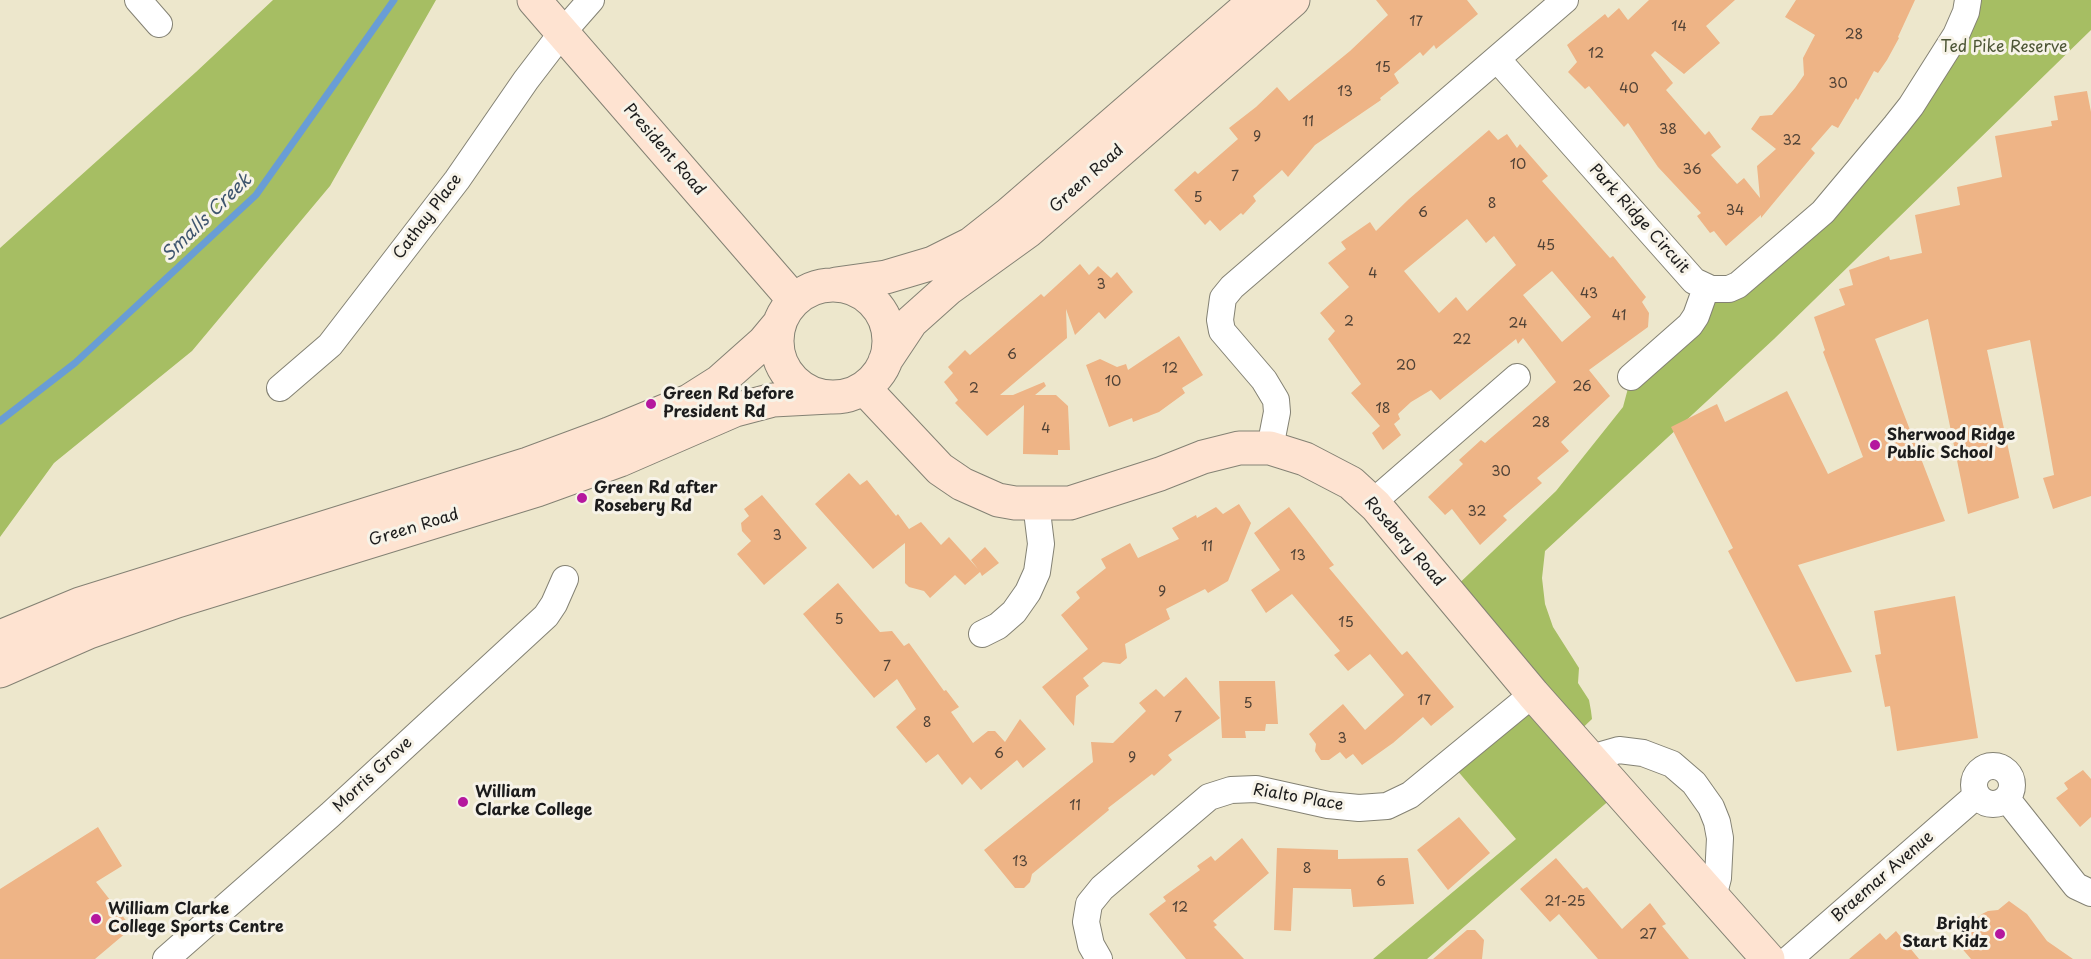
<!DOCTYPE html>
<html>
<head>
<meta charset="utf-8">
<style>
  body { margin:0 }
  canvas { display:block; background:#ede7cc }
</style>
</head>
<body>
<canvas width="2091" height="959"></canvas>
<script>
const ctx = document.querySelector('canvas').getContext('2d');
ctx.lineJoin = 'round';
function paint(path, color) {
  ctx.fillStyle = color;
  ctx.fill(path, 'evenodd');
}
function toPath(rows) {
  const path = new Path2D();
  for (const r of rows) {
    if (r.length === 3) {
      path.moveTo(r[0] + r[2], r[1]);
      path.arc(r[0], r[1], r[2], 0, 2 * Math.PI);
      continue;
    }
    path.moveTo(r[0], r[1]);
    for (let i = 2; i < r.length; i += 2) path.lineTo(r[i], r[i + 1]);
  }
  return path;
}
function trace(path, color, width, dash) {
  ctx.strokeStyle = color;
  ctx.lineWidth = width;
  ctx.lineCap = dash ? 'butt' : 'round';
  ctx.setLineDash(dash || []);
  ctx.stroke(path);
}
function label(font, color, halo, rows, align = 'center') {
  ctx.font = font + ' "Playpen Sans",sans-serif';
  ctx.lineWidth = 6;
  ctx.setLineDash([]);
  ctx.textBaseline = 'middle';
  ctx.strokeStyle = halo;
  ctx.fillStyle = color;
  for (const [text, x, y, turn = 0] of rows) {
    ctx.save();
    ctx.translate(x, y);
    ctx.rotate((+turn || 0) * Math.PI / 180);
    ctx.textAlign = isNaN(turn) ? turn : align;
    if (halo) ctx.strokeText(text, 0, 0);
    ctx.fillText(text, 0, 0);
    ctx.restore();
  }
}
const green = toPath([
  [273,0,436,0,330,186,192,351,54,463,0,537,0,248,196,72],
  [1968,0,2091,0,2091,30,1774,339,1545,551,1542,578,1545,604,1553,627,1579,668,1578,683,1589,700,1591,711,1592,719,1573,737,1620,791,1427,959,1373,959,1516,839,1450,762,1533,694,1449,593,1556,491,1623,407,1631,377,1711,289,1838,195]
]);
const stream = toPath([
  [0,421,75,363,256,195,394,0]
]);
const building = toPath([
  [1376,0,1467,0,1478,14,1436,49,1434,45,1423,56,1420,52,1394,74,1399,83,1380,98,1381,100,1315,145,1288,177,1282,170,1253,196,1256,201,1243,215,1241,213,1220,231,1210,220,1205,225,1174,190,1195,171,1198,174,1238,139,1229,128,1256,107,1277,87,1289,101,1350,51,1388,15],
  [1649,0,1735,0,1706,26,1720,43,1684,74,1655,51,1651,55,1673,83,1666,90,1705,135,1709,131,1721,147,1711,155,1737,184,1744,178,1760,198,1757,166,1776,149,1751,129,1760,116,1772,115,1795,88,1804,75,1803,58,1815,35,1785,17,1796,0,1915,0,1898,37,1899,38,1887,60,1878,73,1874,71,1858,100,1856,98,1838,128,1832,125,1811,149,1815,153,1761,218,1761,215,1726,246,1714,231,1710,233,1697,216,1701,213,1658,167,1628,123,1624,127,1589,86,1585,89,1568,72,1577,62,1567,45,1605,14,1608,18,1619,8,1628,20],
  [2087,91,2091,112,2091,496,2053,509,2043,478,2054,475,2030,340,1987,350,2019,498,1968,514,1928,319,1875,339,1945,521,1798,565,1852,672,1796,682,1728,551,1733,548,1671,427,1717,404,1725,422,1787,391,1828,474,1863,457,1823,352,1825,350,1814,317,1845,305,1839,289,1853,285,1849,270,1889,256,1890,260,1922,253,1915,215,1960,205,1957,187,2002,177,1995,136,2052,126,2051,121,2058,120,2054,96],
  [1489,130,1498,140,1507,134,1517,148,1520,144,1548,176,1542,181,1610,258,1613,256,1646,297,1642,302,1649,313,1648,327,1589,370,1610,396,1561,442,1569,451,1537,478,1542,483,1503,516,1507,520,1480,545,1452,509,1445,515,1428,497,1463,464,1459,460,1481,440,1485,443,1556,382,1523,338,1518,344,1516,339,1440,400,1431,390,1411,402,1398,414,1400,419,1394,424,1401,435,1383,450,1372,433,1380,426,1351,393,1361,384,1328,339,1335,331,1320,313,1349,287,1328,263,1346,249,1341,242,1370,222,1376,231,1409,199],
  [1467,219,1486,243,1494,236,1516,265,1467,311,1456,297,1439,313,1404,271],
  [1552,271,1591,317,1562,342,1523,295],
  [1080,264,1089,275,1098,266,1111,278,1117,272,1133,292,1105,319,1099,312,1075,335,1066,309,1067,338,1000,395,1013,395,1044,382,1046,386,1035,395,1056,395,1068,406,1070,450,1058,450,1058,455,1023,454,1024,405,987,436,955,403,958,400,944,382,953,373,948,367,965,350,970,355,1041,294,1044,297],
  [1179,336,1203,375,1182,388,1185,393,1159,412,1133,422,1132,418,1109,427,1086,365,1100,359,1117,367,1126,364,1128,370],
  [849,473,860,485,867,480,896,516,898,514,909,529,921,522,941,545,949,537,978,569,971,560,985,547,999,563,982,576,980,572,965,585,955,575,930,598,924,591,909,587,905,583,905,543,873,569,815,504],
  [762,495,807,548,764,585,737,554,751,541,742,531,741,523,749,516,744,509],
  [1239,504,1251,523,1228,581,1208,593,1205,589,1166,609,1170,619,1125,644,1127,658,1120,664,1103,662,1083,678,1089,686,1076,696,1074,726,1042,687,1088,649,1061,615,1080,598,1076,592,1106,568,1101,559,1130,543,1138,558,1179,539,1172,528,1196,515,1197,518,1216,507,1223,514],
  [1289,507,1334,565,1329,568,1402,655,1407,651,1454,707,1431,726,1423,717,1393,743,1362,765,1353,754,1346,759,1340,752,1329,760,1321,760,1315,751,1316,744,1309,734,1343,704,1365,730,1404,695,1370,654,1348,671,1334,655,1340,651,1292,594,1266,613,1251,590,1280,570,1254,533],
  [838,583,880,632,892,631,904,646,909,643,944,691,946,690,959,707,951,712,973,743,988,731,995,731,1005,742,1020,719,1046,749,1023,768,1017,760,981,790,970,777,962,785,938,754,926,763,896,727,916,709,897,679,874,698,803,614],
  [1955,596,1978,738,1897,751,1890,706,1885,707,1875,655,1881,654,1874,611],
  [1186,677,1220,718,1168,755,1172,760,1154,776,1152,774,1108,808,1109,810,1032,874,1030,882,1024,888,1015,888,984,850,1093,762,1091,742,1113,743,1146,711,1139,703,1156,689,1164,697],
  [1219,681,1275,681,1278,724,1266,724,1265,731,1245,731,1246,738,1222,738],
  [2083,770,2091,779,2091,817,2080,827,2056,798,2068,789,2064,783],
  [1459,817,1490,853,1448,890,1417,850],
  [98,827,122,866,96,882,128,923,124,927,127,932,95,959,0,959,0,889],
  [1242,838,1269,873,1213,921,1217,925,1214,927,1244,959,1186,959,1149,914,1166,901,1163,897,1200,870,1197,866,1211,856,1215,861],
  [1277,848,1338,850,1338,859,1408,858,1414,904,1353,907,1351,889,1293,888,1291,931,1274,930],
  [1556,858,1583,889,1587,887,1622,929,1650,903,1666,924,1662,926,1689,959,1598,959,1559,914,1550,922,1520,889],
  [2009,901,2027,914,2047,941,2073,959,1971,959,1953,938,1982,914,1988,911,1998,910],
  [1467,930,1475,930,1484,940,1482,959,1433,959],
  [1896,931,1919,959,1849,959,1880,933,1886,940]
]);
const street = toPath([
  [138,0,159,24],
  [1497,59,1694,281,1711,289,1729,289,1738,285,1823,212,1896,125,1911,106,1956,35,1966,12,1968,0],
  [1631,377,1690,325,1696,316,1706,288],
  [280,388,330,345,457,180,526,80,562,33,591,0],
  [1270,448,1277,412,1276,400,1264,380,1222,331,1220,320,1223,298,1232,287,1565,0],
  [1372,503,1517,377],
  [982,634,998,626,1014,612,1028,592,1037,572,1041,544,1036,503],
  [1591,758,1619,750,1643,753,1672,764,1694,783,1711,807,1717,822,1720,838,1718,878,1713,897],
  [1993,785,19],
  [2007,799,2076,886,2091,893],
  [166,959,330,815,546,616,554,604,565,579],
  [1099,959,1091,945,1086,922,1089,904,1102,888,1209,797,1231,790,1256,789,1328,805,1359,808,1387,806,1410,795,1533,694],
  [1789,959,1977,795]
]);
const secondary = toPath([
  [534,0,794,300],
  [836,284,886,277,933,263,971,244,1009,214,1256,0],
  [833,341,56],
  [885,361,911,322,949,288,1028,231,1293,0],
  [864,388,940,469,962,484,998,500,1015,503,1070,503,1160,474,1203,457,1239,448,1270,448,1305,459,1351,483,1376,506,1533,694,1768,959],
  [0,637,80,604,528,464,609,434,689,401,719,382,764,342,779,324],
  [0,671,89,632,177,601,537,490,620,460,735,410,773,400,830,397]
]);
const markers = [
  [651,404,6,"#b5179e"],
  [1875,445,6,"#b5179e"],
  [582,498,6,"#b5179e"],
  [463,802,6,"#b5179e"],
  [96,919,6,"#b5179e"],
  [2000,934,6,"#b5179e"]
];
const numberNames = [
  ["17",1416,22],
  ["14",1679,27],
  ["28",1854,35],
  ["12",1596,54],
  ["15",1383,68],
  ["30",1838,84],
  ["40",1629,89],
  ["13",1345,92],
  ["11",1308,122],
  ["38",1668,130],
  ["9",1257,137],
  ["32",1792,141],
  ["10",1518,165],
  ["36",1692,170],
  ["7",1235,177],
  ["5",1198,198],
  ["8",1492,204],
  ["34",1735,211],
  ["6",1423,213],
  ["45",1546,246],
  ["4",1373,274],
  ["3",1101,285],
  ["43",1589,294],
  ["41",1619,316],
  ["2",1349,322],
  ["24",1518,324],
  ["22",1462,340],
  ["6",1012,355],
  ["20",1406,366],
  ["12",1170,369],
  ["10",1113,382],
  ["26",1582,387],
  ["2",974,389],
  ["18",1383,409],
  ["28",1541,423],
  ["4",1046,429],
  ["30",1501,472],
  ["32",1477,512],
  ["3",777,536],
  ["11",1207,547],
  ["13",1298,556],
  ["9",1162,592],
  ["5",839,620],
  ["15",1346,623],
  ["7",887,667],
  ["17",1424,701],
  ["5",1248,704],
  ["7",1178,718],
  ["8",927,723],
  ["3",1342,739],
  ["6",999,754],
  ["9",1132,758],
  ["11",1075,806],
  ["13",1020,862],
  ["8",1307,869],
  ["6",1381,882],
  ["21-25",1565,902],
  ["12",1180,908],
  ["27",1648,935]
];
const parkNames = [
  ["Ted Pike Reserve",2004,48]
];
const streetNames = [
  ["President Road",664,150,49],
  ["Green Road",1087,179,-42],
  ["Cathay Place",428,217,-53],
  ["Park Ridge Circuit",1639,219,48],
  ["Green Road",414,528,-17],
  ["Rosebery Road",1404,542,49],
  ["Morris Grove",373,775,-43],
  ["Rialto Place",1298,798,10],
  ["Braemar Avenue",1883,877,-41]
];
const poiNames = [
  ["Green Rd before",663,395],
  ["President Rd",663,413],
  ["Sherwood Ridge",1887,436],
  ["Public School",1887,454],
  ["Green Rd after",594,489],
  ["Rosebery Rd",594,507],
  ["William",475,793],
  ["Clarke College",475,811],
  ["William Clarke",108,910],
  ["College Sports Centre",108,928],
  ["Bright",1988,925,"right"],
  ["Start Kidz",1988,943,"right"]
];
const waterNames = [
  ["Smalls Creek",207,218,-44]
];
paint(green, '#a6be63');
trace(stream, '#699dd5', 7);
paint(building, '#eeb486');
trace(street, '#848274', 28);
trace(secondary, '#848274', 35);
trace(street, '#fff', 26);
trace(secondary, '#fee3d1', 33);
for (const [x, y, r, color] of markers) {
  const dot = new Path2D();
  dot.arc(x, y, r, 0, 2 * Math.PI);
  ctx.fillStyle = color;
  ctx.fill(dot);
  trace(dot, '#f7f3e8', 2);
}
label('14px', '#504236', null, numberNames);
label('16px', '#4c5535', '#f7f3e8', parkNames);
label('16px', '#1c1c1c', '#f7f3e8', streetNames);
label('bold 16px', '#1c1c1c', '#f7f3e8', poiNames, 'left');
label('italic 18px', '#3f566f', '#f7f3e8', waterNames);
</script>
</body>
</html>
